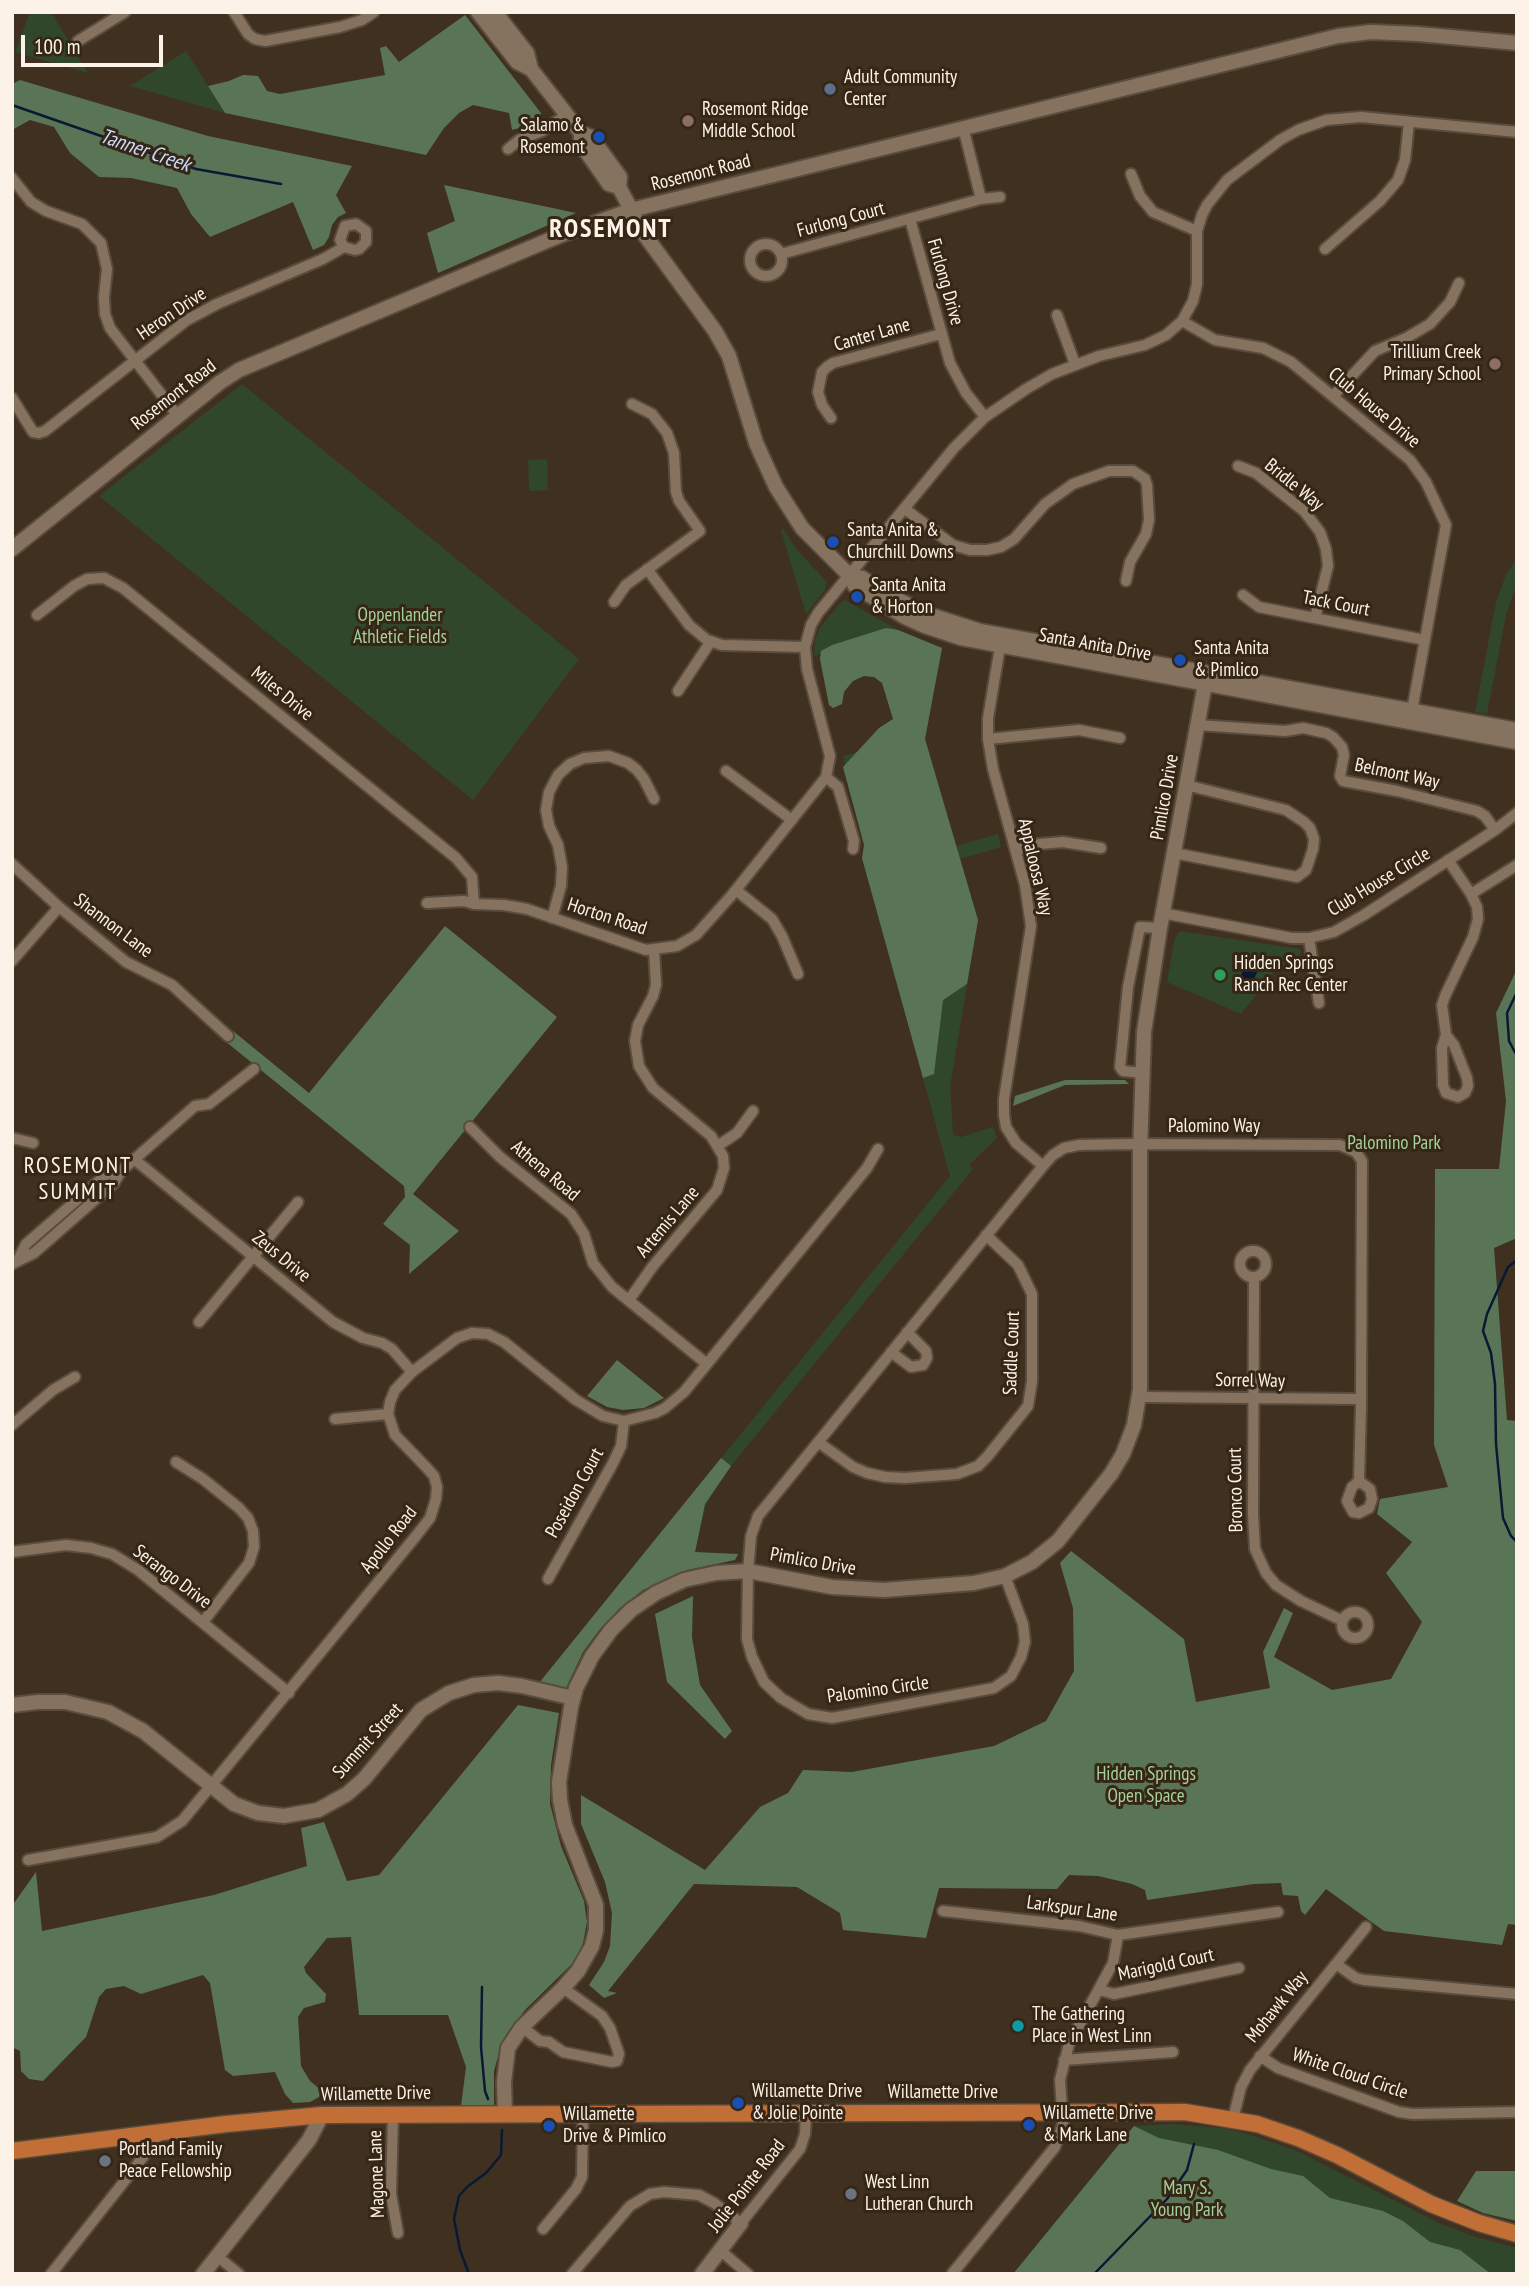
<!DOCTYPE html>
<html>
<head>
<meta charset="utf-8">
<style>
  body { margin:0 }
  #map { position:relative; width:1529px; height:2286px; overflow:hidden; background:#40301f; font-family:"PT Sans Narrow",sans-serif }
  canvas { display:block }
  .frame { position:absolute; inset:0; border:14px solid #fcf2e7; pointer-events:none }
  .scale { position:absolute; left:21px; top:35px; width:142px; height:32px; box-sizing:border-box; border:4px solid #fcf2e7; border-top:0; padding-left:9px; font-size:21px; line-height:24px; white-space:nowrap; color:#fcf2e7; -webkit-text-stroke:5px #352615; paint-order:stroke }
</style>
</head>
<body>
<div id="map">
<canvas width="1529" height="2286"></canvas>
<div class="frame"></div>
<div class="scale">100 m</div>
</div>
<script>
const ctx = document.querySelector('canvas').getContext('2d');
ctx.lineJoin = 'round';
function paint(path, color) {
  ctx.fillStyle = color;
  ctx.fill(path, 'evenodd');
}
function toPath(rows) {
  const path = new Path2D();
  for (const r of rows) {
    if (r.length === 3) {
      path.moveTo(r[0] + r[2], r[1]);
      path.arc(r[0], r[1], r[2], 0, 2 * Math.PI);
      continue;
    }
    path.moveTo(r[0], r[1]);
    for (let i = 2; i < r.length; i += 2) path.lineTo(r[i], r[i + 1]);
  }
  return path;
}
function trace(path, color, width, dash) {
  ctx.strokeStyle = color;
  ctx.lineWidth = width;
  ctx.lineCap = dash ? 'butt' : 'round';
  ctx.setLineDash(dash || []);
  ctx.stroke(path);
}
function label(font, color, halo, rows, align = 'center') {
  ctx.font = font + ' "PT Sans Narrow",sans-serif';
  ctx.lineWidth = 6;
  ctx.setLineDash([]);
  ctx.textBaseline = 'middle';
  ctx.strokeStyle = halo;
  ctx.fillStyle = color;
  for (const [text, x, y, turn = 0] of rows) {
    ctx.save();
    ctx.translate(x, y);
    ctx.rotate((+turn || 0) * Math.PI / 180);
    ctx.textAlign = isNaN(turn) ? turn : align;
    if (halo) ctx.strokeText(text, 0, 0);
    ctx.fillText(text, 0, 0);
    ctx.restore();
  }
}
const green = toPath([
  [30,12,51,12,88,73,15,52],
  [186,51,225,113,130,86],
  [242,384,579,659,473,800,99,496],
  [547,459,548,490,529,491,528,460],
  [783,529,797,550,827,582,825,590,806,614,781,530],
  [1517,558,1517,583,1506,615,1487,714,1475,712,1496,602,1506,575],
  [845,600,898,630,942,648,925,739,956,846,998,834,1001,847,960,859,978,920,950,1086,953,1135,961,1137,993,1127,997,1138,969,1165,973,1169,731,1466,706,1504,695,1552,738,1554,735,1560,687,1570,643,1590,620,1608,600,1629,583,1652,566,1688,539,1683,950,1176,862,858,868,849,843,756,917,735,889,635,814,656,815,640,821,626,841,602],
  [1179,931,1300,949,1301,967,1274,972,1241,1014,1167,982,1174,941],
  [1172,2124,1223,2128,1248,2134,1297,2151,1441,2224,1476,2237,1517,2248,1517,2274,1013,2274,1134,2126]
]);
const forest = toPath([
  [465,15,541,113,541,120,539,123,512,130,509,113,473,105,459,113,444,128,426,155,225,113,208,86,229,81,243,75,258,76,267,91,280,94,385,75,380,48,386,46,399,62],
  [20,80,208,136,352,166,336,195,346,213,338,217,332,225,329,237,324,245,313,250,293,202,210,237,191,214,177,188,131,178,99,177,70,153,54,127,30,120,12,130,12,84],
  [444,185,576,213,438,273,427,233,455,221],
  [886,628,898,630,942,648,925,739,978,920,967,984,943,1000,934,1074,923,1078,862,858,864,845,843,767,879,728,893,719,882,683,874,677,864,676,853,681,844,692,842,704,833,708,829,705,820,659,821,651,832,645],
  [445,926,557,1017,413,1194,459,1231,409,1274,410,1245,383,1224,405,1197,404,1186,225,1041,233,1031,309,1093],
  [1517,969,1517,1238,1494,1248,1507,1420,1517,1421,1517,1925,1508,1924,1502,1945,1384,1931,1326,1889,1305,1915,1301,1911,1298,1896,1283,1895,1281,1883,1254,1884,1147,1900,1145,1890,1132,1884,1098,1876,1069,1875,1057,1889,939,1888,926,1938,843,1930,840,1913,797,1887,694,1884,608,1991,617,1993,604,1998,589,1985,604,1962,610,1946,612,1913,605,1882,581,1824,581,1795,705,1870,760,1807,788,1793,803,1770,852,1772,994,1746,1046,1721,1074,1671,1073,1608,1060,1563,1071,1551,1184,1639,1196,1702,1270,1688,1263,1652,1284,1608,1293,1613,1274,1657,1332,1690,1391,1679,1422,1622,1386,1573,1412,1542,1377,1514,1380,1499,1448,1487,1434,1445,1435,1169,1499,1169,1506,1101,1496,1013],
  [1065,1080,1125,1080,1129,1084,1065,1085,1013,1106,1015,1096],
  [617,1360,664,1398,644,1408,623,1410,607,1407,587,1396],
  [721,1458,731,1466,705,1504,695,1552,738,1554,735,1560,687,1570,643,1590,620,1608,600,1629,583,1652,566,1688,539,1683],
  [693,1596,692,1637,700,1685,732,1731,725,1739,667,1682,655,1614],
  [518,1705,559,1713,551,1765,550,1804,561,1846,584,1901,587,1922,583,1943,575,1961,525,2010,508,2032,501,2046,494,2071,494,2106,461,2106,466,2067,448,2015,359,2015,351,1937,327,1938,304,1967,306,1973,326,1994,325,2002,304,2008,298,2017,301,2066,310,2081,321,2090,319,2097,310,2102,293,2103,285,2094,275,2072,233,2076,225,2070,210,1983,203,1975,141,1994,124,1986,106,1989,99,1997,86,2037,43,2081,29,2079,21,2071,20,2051,12,2047,12,1906,36,1872,42,1931,214,1895,307,1866,301,1828,324,1822,347,1881,379,1875],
  [1134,2126,1159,2138,1218,2150,1271,2169,1303,2176,1330,2198,1383,2211,1403,2221,1430,2242,1460,2250,1491,2274,1013,2274],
  [1476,2171,1517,2171,1517,2221,1483,2213,1457,2201]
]);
const water = toPath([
  [1247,961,1260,966,1249,990,1237,985]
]);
const stream = toPath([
  [12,105,196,169,281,184],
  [1517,992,1507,1013,1509,1041,1517,1056],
  [1517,1260,1508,1267,1487,1314,1483,1331,1491,1353,1495,1384,1496,1444,1503,1518,1511,1536,1517,1542],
  [482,1987,481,2047,485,2091,488,2099],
  [469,2274,460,2250,454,2219,459,2196,467,2187,486,2173,501,2155,502,2130],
  [1094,2274,1167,2199,1187,2170,1194,2144]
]);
const street = toPath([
  [234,12,248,34,255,39,265,41,340,27,362,20,374,12],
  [78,41,125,12],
  [963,127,981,199],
  [508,149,519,140,542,131,567,115],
  [1131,174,1140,196,1153,212,1197,231],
  [12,178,31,202,46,211,82,224,101,243,107,269,104,297,105,314,110,328,178,416],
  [910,219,950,363,966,393,985,417],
  [766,260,16],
  [1325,249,1380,201,1398,180,1405,160,1409,122],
  [781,254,981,199,1000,197],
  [1057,315,1075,364],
  [1182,321,1215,340,1263,348,1291,362,1410,460,1426,482,1446,525,1411,716],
  [1333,396,1375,351,1406,338,1430,324,1450,302,1459,283],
  [12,398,33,432,39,433,45,431,187,320,217,304,323,259,344,247,355,250,359,249,366,242,366,231,356,224,345,226,340,240,344,247],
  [831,418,822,405,818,392,822,372,827,367,833,363,941,334],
  [1238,466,1256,473,1304,511,1320,532,1326,549,1328,566,1315,618],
  [905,509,953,545,970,550,987,550,1001,547,1014,539,1045,504,1073,484,1109,471,1133,471,1145,479,1147,485,1149,520,1146,534,1130,562,1126,581],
  [647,569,689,625,707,640,722,645,805,647],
  [1243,595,1259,607,1425,640],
  [614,602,626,585,700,531,679,501,676,492,674,453,667,433,652,414,632,404],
  [37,615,74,586,87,579,104,578,123,588,456,858,472,877,474,904],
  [1000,647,988,718,988,739,993,769,1025,885,1031,926,1004,1099,1004,1115,1006,1127,1016,1143,1043,1166],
  [678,691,711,641],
  [1198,725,1285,731,1303,728,1326,733,1333,737,1342,747,1344,755,1340,776,1343,781,1397,791,1477,811,1485,816,1495,830],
  [988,739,1079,730,1120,738],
  [726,771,792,820],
  [826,777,838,787,854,841,853,849],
  [1016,850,1039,844,1063,842,1101,848],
  [1174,853,1297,877,1306,870,1313,849,1314,839,1310,828,1304,822,1286,810,1186,785],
  [12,864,59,907,126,962,172,985,228,1036],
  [736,890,772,919,782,936,798,974],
  [1471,894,1517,865],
  [427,903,464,901,474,904,504,905,527,909,646,950,677,946,696,935,731,896,826,777,830,756,807,669,805,647,811,625,818,613,954,448,985,417,1026,389,1052,374,1099,356,1145,345,1166,335,1182,321,1193,301,1197,284,1197,231,1202,215,1207,205,1227,180,1280,140,1298,130,1326,120,1361,117,1517,132],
  [1162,913,1292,938,1309,938,1334,932,1364,915,1495,830,1517,813],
  [552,918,561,886,562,867,558,845,549,826,546,810,549,792,558,775,570,764,584,758,609,756,628,763,637,770,644,779,654,799],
  [1309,938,1319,1003],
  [12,961,59,907],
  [1446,1035,1442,1005,1445,996,1473,937,1478,919,1477,907,1471,894,1448,860],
  [1446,1035,1454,1045,1467,1078,1468,1086,1465,1093,1458,1097,1446,1093,1443,1085,1442,1048,1446,1035],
  [1143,1073,1123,1071,1120,1067,1128,987,1140,927,1160,928],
  [470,1127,500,1157,571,1214,584,1234,593,1263,612,1287,707,1364],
  [12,1138,33,1143],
  [719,1145,737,1133,753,1111],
  [134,1159,333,1322,363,1338,382,1343,392,1349,412,1372],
  [1253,1264,13],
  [18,1260,26,1244,107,1174,121,1171],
  [12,1264,34,1253,49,1240,114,1183,121,1171,195,1106,209,1104,254,1069],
  [1254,1277,1253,1514,1255,1549,1266,1573,1276,1585,1301,1601,1341,1620],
  [629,1300,653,1266,717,1190,724,1168,723,1156,711,1136,653,1088,639,1066,635,1041,638,1025,653,996,656,985,654,950],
  [199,1322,298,1202],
  [891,1352,911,1367,923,1365,927,1358,926,1351,907,1332],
  [1139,1397,1361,1399],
  [335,1419,388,1414],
  [12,1425,53,1390,75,1377],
  [818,1442,853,1467,867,1473,885,1477,905,1478,957,1474,978,1466,987,1457,1028,1406,1032,1381,1032,1294,1018,1265,986,1235],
  [176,1462,203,1479,239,1508,248,1518,253,1531,254,1547,249,1563,203,1622],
  [12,1552,66,1545,91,1548,112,1554,138,1570,289,1693],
  [1005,1576,1023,1624,1025,1642,1021,1657,1011,1676,994,1688,832,1718,808,1714,781,1698,764,1682,752,1657,747,1639,748,1571,751,1536,758,1516,1043,1166,1053,1155,1064,1148,1079,1145,1132,1144,1340,1145,1356,1152,1362,1161,1361,1406,1359,1481,1352,1487,1347,1501,1353,1512,1359,1513,1369,1508,1372,1499,1370,1489,1359,1481],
  [548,1579,613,1463,621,1446,624,1421],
  [1355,1625,13],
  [28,1860,157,1837,182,1821,416,1536,430,1518,436,1499,437,1487,434,1476,427,1468,395,1435,388,1414,390,1402,395,1390,412,1372,457,1338,472,1333,488,1334,504,1342,576,1400,603,1416,624,1421,655,1413,665,1408,684,1392,867,1168,878,1149],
  [943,1911,1079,1926,1118,1935,1278,1912],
  [1336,1964,1356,1978,1364,1980,1517,1994],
  [1100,1990,1114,1994,1239,1968],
  [522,2027,540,2041,549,2042,563,2052,612,2062,617,2061,619,2054,610,2028,602,2016,563,1988],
  [1260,2056,1278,2068,1399,2112,1413,2114,1517,2112],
  [1064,2060,1173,2052],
  [393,2114,391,2194,398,2233],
  [1233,2119,1241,2087,1250,2070,1366,1927],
  [543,2229,576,2189,582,2177,583,2114],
  [721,2251,748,2274],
  [217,2256,239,2274],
  [51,2274,134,2169,161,2132],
  [572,2274,630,2206,650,2194,664,2192,699,2195,714,2203,741,2223,800,2149,805,2134,806,2114],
  [952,2274,1055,2147,1063,2124,1060,2080,1069,2044,1113,1963,1118,1935]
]);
const secondary = toPath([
  [478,12,517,62,531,69],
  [495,12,527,53,531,69,581,133,591,137,620,177,619,187,644,234,715,331,729,356,756,443,776,487,802,528,850,576,855,586,905,617,925,626,961,638,1517,742],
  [581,133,581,144,609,184,619,187],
  [12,549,219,383,239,370,561,235,631,210,1338,36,1371,32,1418,34,1517,43],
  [850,576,862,578,887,594,924,613,980,631,1517,730],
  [12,1705,38,1702,65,1702,108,1712,143,1731,234,1804,258,1813,284,1816,318,1810,347,1794,364,1779,421,1710,449,1693,474,1685,498,1683,522,1686,573,1698],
  [505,2115,504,2082,508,2048,522,2027,563,1988,578,1971,592,1946,596,1930,596,1905,565,1825,560,1800,559,1782,571,1707,576,1688,592,1656,611,1630,631,1610,656,1593,684,1580,716,1573,748,1571,832,1587,884,1590,974,1583,1005,1576,1032,1562,1058,1541,1111,1474,1123,1454,1134,1425,1140,1389,1140,1152,1144,1032,1160,928,1207,673],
  [203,2274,309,2140,322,2115],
  [702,2274,741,2223]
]);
const primary = toPath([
  [12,2151,226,2124,322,2115,1185,2112,1257,2124,1298,2138,1337,2155,1431,2204,1479,2223,1517,2234]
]);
const markers = [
  [830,89,7,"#5c6f8a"],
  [688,121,7,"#8d6e63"],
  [599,137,7,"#1a4fb4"],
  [1495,364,7,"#8d6e63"],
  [833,542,7,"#1a4fb4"],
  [857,597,7,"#1a4fb4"],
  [1180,660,7,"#1a4fb4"],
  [1220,975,7,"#2e9e5b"],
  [1018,2026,7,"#0f9aa8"],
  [738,2103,7,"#1a4fb4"],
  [1029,2125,7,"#1a4fb4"],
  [549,2126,7,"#1a4fb4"],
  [105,2161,7,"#6b7280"],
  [851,2194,7,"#6b7280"]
];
const poiNames = [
  ["Adult Community",844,78],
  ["Center",844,100],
  ["Rosemont Ridge",702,110],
  ["Middle School",702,132],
  ["Salamo &",585,126,"right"],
  ["Rosemont",585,148,"right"],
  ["Trillium Creek",1481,353,"right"],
  ["Primary School",1481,375,"right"],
  ["Santa Anita &",847,531],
  ["Churchill Downs",847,553],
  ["Santa Anita",871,586],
  ["& Horton",871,608],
  ["Santa Anita",1194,649],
  ["& Pimlico",1194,671],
  ["Hidden Springs",1234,964],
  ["Ranch Rec Center",1234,986],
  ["The Gathering",1032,2015],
  ["Place in West Linn",1032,2037],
  ["Willamette Drive",752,2092],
  ["& Jolie Pointe",752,2114],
  ["Willamette Drive",1043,2114],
  ["& Mark Lane",1043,2136],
  ["Willamette",563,2115],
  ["Drive & Pimlico",563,2137],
  ["Portland Family",119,2150],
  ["Peace Fellowship",119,2172],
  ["West Linn",865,2183],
  ["Lutheran Church",865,2205]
];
const streetNames = [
  ["Rosemont Road",701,173,-14],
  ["Furlong Court",841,220,-15],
  ["Furlong Drive",945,282,74],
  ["Heron Drive",172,314,-34],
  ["Canter Lane",872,335,-16],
  ["Rosemont Road",174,395,-38],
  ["Club House Drive",1374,408,40],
  ["Bridle Way",1294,485,39],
  ["Tack Court",1336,604,11],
  ["Santa Anita Drive",1095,645,10],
  ["Miles Drive",282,694,39],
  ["Belmont Way",1397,774,12],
  ["Pimlico Drive",1165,797,-80],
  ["Appaloosa Way",1035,867,77],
  ["Club House Circle",1379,882,-31],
  ["Horton Road",607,917,18],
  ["Shannon Lane",113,926,37],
  ["Palomino Way",1214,1127],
  ["Athena Road",545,1171,40],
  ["Artemis Lane",668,1222,-50],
  ["Zeus Drive",281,1257,39],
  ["Saddle Court",1012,1353,-88],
  ["Sorrel Way",1250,1381,1],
  ["Bronco Court",1236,1490,-91],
  ["Poseidon Court",575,1493,-61],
  ["Apollo Road",389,1540,-52],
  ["Pimlico Drive",813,1562,10],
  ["Serango Drive",172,1577,37],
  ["Palomino Circle",878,1690,-8],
  ["Summit Street",368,1741,-48],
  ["Larkspur Lane",1072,1909,8],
  ["Marigold Court",1166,1965,-12],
  ["Mohawk Way",1277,2007,-51],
  ["White Cloud Circle",1350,2074,19],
  ["Willamette Drive",943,2093],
  ["Willamette Drive",376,2094,-1],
  ["Magone Lane",377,2174,-92],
  ["Jolie Pointe Road",747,2186,-52]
];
const parkNames = [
  ["Oppenlander",400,616],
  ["Athletic Fields",400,638],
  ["Palomino Park",1394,1144],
  ["Hidden Springs",1146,1775],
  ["Open Space",1146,1797],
  ["Mary S.",1187,2189],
  ["Young Park",1187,2211]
];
const waterNames = [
  ["Tanner Creek",145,151,19]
];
const quarterNames = [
  ["ROSEMONT",78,1166],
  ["SUMMIT",78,1192]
];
const districtNames = [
  ["ROSEMONT",611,230]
];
paint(green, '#30472c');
paint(forest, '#5a7555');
paint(water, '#091934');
trace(stream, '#091934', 2.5);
trace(street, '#594c3d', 14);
trace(secondary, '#594c3d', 18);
trace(primary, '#594c3d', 19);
trace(street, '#857360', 10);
trace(secondary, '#857360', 14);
trace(primary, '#c26e37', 16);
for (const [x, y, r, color] of markers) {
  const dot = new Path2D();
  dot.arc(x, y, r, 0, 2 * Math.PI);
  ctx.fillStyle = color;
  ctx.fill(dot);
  trace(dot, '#352615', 2.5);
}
label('19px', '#fcf2e7', '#352615', poiNames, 'left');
label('19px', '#fcf2e7', '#352615', streetNames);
label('19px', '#a4d19c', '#352615', parkNames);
label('italic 21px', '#c7dbfe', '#352615', waterNames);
ctx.letterSpacing = '2px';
label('23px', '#fcf2e7', '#352615', quarterNames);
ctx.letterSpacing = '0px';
ctx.letterSpacing = '2px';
label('bold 26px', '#fcf2e7', '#352615', districtNames);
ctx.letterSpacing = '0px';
</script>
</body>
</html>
